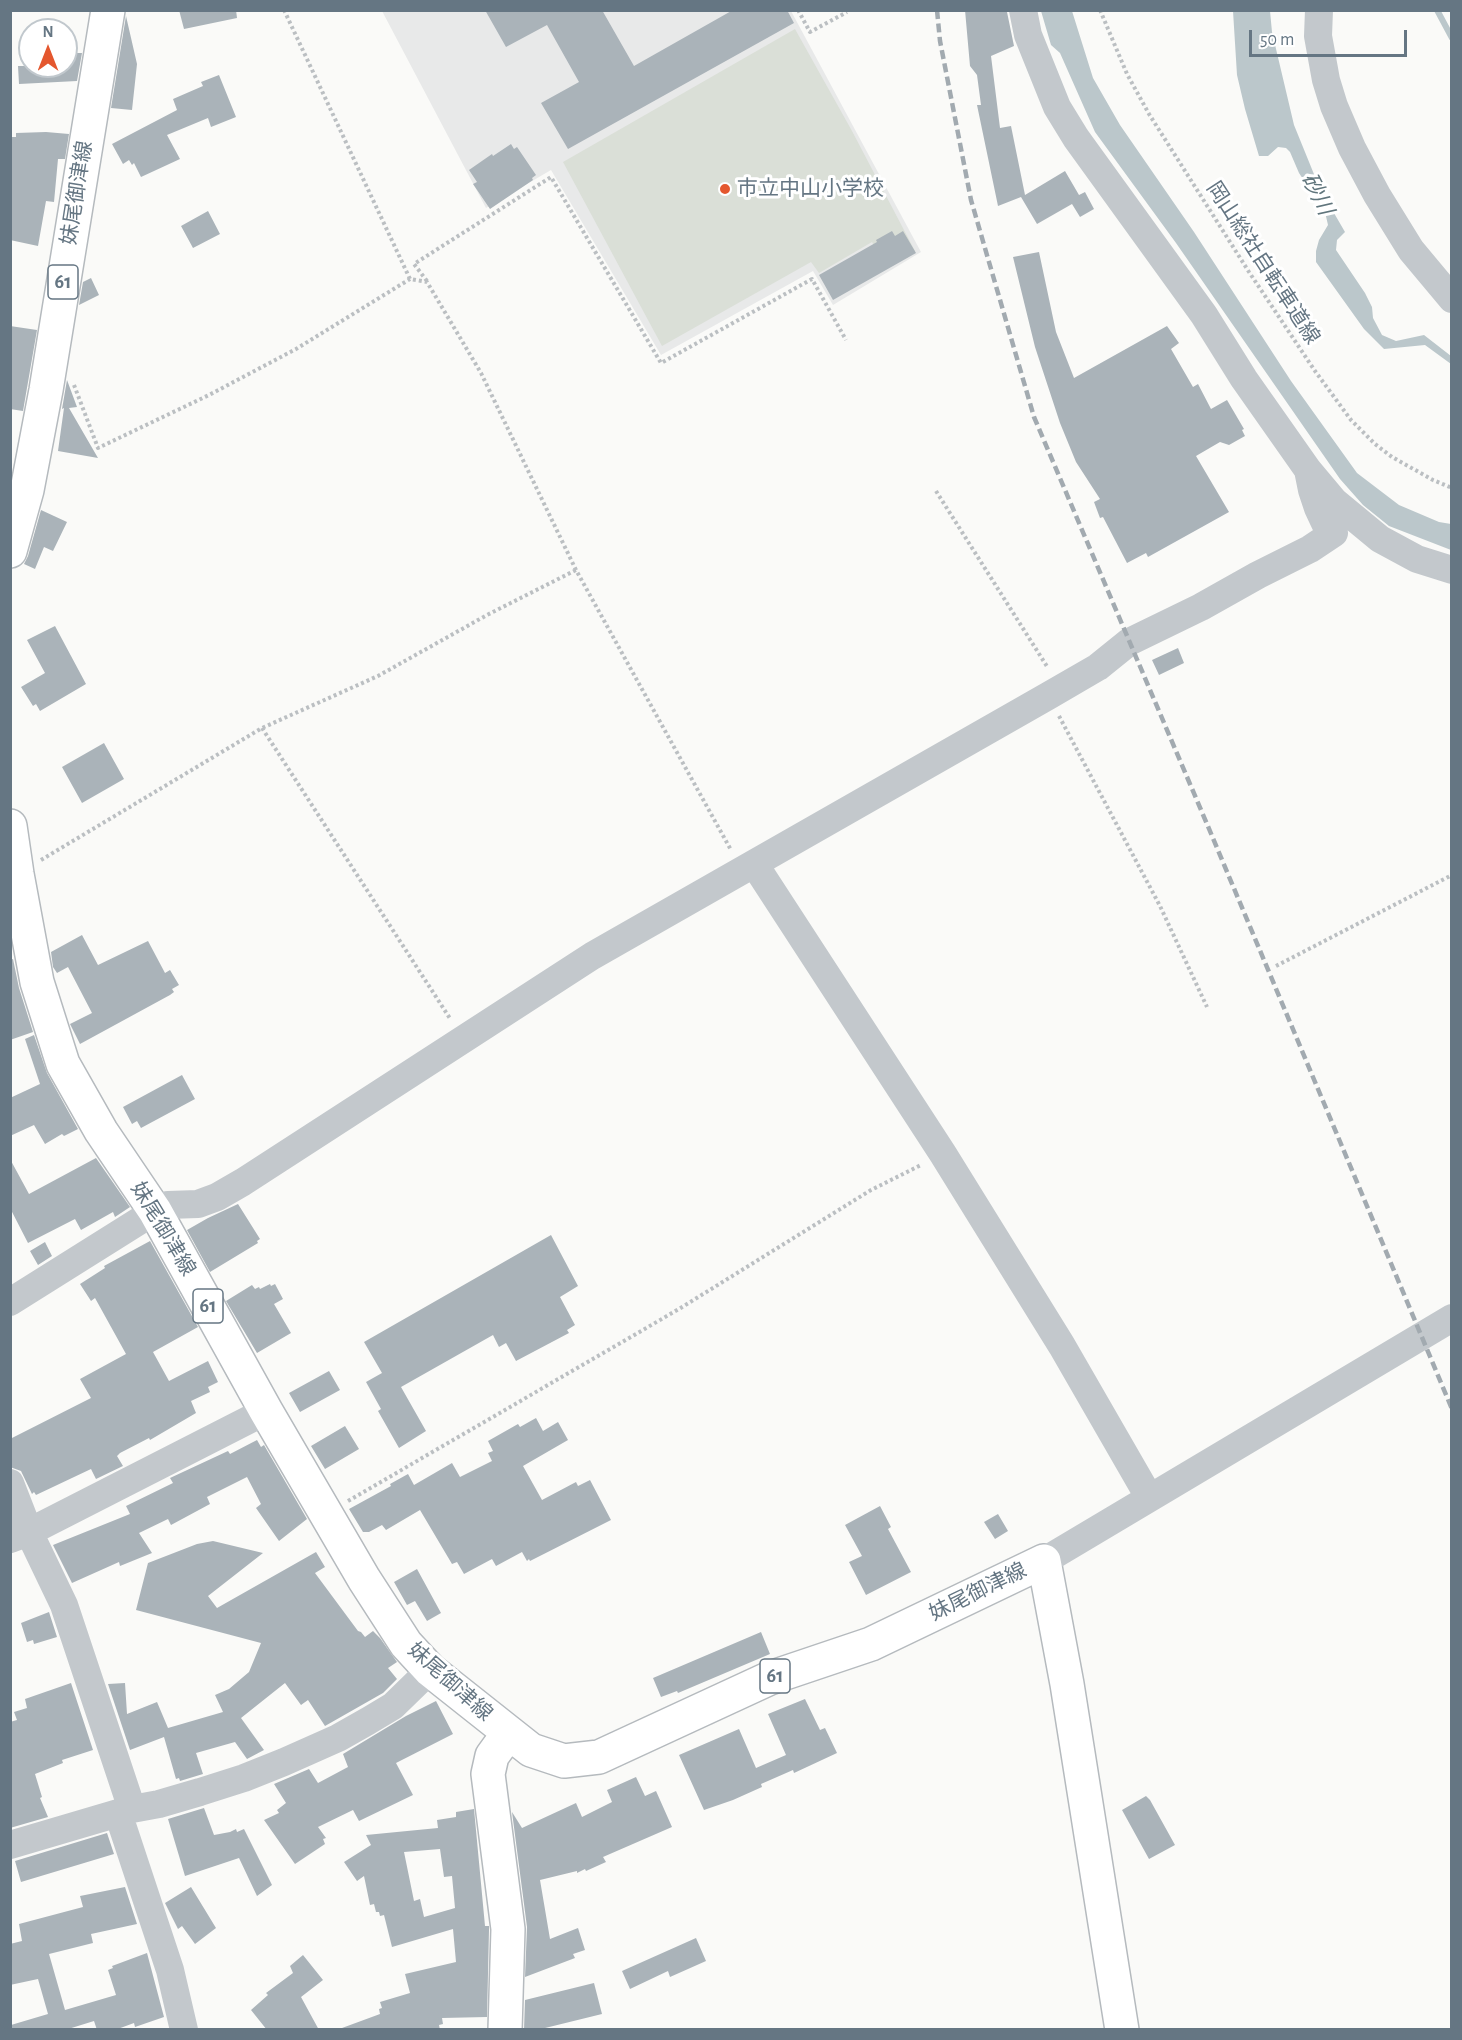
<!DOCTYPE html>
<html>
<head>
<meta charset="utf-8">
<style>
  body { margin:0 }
  #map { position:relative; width:1462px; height:2040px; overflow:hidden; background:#fafaf8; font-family:"Alegreya Sans",sans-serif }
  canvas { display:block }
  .frame { position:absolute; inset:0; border:12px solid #657683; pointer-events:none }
  .north { position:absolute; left:18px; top:18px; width:60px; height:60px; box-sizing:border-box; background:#fff; border:2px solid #c1c8cd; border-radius:50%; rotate:0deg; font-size:16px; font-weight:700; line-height:24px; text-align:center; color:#657683 }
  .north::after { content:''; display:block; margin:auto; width:21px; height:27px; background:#e4572e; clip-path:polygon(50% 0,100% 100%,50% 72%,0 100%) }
  .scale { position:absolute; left:1249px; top:30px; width:158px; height:27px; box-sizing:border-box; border:3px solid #657683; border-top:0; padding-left:8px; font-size:18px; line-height:21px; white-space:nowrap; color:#657683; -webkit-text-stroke:4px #fff; paint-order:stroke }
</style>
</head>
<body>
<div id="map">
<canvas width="1462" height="2040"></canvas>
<div class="frame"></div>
<div class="north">N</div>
<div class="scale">50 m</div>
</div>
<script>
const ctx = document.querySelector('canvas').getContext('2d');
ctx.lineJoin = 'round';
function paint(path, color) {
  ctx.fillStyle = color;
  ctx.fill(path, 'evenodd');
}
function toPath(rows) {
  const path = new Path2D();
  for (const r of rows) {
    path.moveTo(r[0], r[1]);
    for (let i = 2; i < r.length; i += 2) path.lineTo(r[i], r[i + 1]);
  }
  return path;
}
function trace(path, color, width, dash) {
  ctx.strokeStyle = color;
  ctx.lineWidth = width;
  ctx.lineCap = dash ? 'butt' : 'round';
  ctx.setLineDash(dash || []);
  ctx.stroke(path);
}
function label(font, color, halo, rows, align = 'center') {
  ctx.font = font + ' "Alegreya Sans","Noto Sans JP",sans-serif';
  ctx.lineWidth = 6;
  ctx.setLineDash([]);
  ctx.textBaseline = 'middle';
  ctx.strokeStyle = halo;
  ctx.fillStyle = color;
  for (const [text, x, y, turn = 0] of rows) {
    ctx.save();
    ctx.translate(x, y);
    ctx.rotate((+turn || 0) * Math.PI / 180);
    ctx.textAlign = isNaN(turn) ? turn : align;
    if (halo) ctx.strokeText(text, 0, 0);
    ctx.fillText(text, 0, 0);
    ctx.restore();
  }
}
const built = toPath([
  [382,11,791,11,921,252,833,305,813,271,661,355,551,170,486,208]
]);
const green = toPath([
  [795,29,852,131,915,251,887,267,872,242,819,273,811,262,662,346,563,162]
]);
const water = toPath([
  [1041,11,1072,11,1093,78,1120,125,1194,232,1291,381,1357,473,1399,505,1439,522,1451,524,1451,550,1389,526,1363,505,1340,479,1176,243,1095,132,1060,53,1051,45],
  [1233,11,1270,11,1272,32,1294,125,1320,189,1345,232,1337,240,1336,250,1365,293,1372,307,1373,318,1382,335,1396,341,1424,335,1451,356,1451,364,1425,345,1384,349,1364,329,1316,262,1316,251,1319,240,1328,225,1325,212,1299,173,1290,152,1286,148,1278,147,1268,156,1259,156,1245,109,1237,75]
]);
const stream = toPath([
  [1437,10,1452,38]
]);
const building = toPath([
  [179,10,236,10,237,18,184,29],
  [485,10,602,10,634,66,733,10,787,10,794,23,568,149,541,103,579,82,547,25,506,47],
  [965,10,1007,12,1014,46,991,56,1000,128,1011,126,1025,195,1065,171,1079,195,1085,192,1094,209,1080,217,1072,204,1037,224,1021,197,998,206,977,105,981,105,977,75,970,66],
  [126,16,137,64,132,110,111,108],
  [66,53,82,53,77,81,19,84,18,66,72,66],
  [219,75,236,117,211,127,208,118,167,135,180,159,141,177,134,163,132,165,129,160,123,164,112,144,177,110,173,99,203,86,201,82],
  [46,132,69,134,65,159,58,159,54,202,46,201,38,246,10,240,10,137,16,137,16,133],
  [511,144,514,149,517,147,536,175,532,178,533,180,490,209,473,184,477,182,469,170,492,154,493,156],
  [208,211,220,234,193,248,181,226],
  [892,231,895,236,903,231,916,253,833,300,819,275,877,242,876,240],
  [1039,252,1056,332,1074,378,1167,326,1179,343,1171,349,1193,387,1198,384,1211,409,1227,400,1244,429,1242,430,1245,436,1229,445,1220,442,1196,456,1229,512,1148,557,1146,553,1127,563,1103,517,1100,518,1094,502,1100,499,1076,462,1060,423,1035,347,1013,257],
  [91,278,99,295,79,305,83,282],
  [10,326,37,330,23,411,10,409],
  [67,380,77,407,69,408,98,458,58,451,64,408,62,409],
  [41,510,67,522,53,551,44,547,35,569,24,564,28,556],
  [55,626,86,684,40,711,36,704,33,706,21,687,45,673,27,640],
  [1178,648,1184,663,1159,675,1152,660],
  [104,743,124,779,82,803,62,767],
  [82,935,98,965,148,941,165,973,170,970,179,985,172,989,174,992,170,995,80,1044,70,1024,92,1013,68,967,57,973,53,967,51,952],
  [13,959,19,988,33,1032,10,1040,10,960],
  [34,1035,47,1073,78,1129,64,1136,62,1134,45,1144,34,1125,10,1136,10,1098,40,1084,25,1039],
  [182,1075,195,1099,141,1128,137,1121,132,1124,123,1107],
  [96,1158,130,1207,115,1217,113,1212,81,1230,75,1219,28,1243,10,1208,10,1159,29,1194],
  [238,1204,260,1239,257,1241,258,1243,210,1272,187,1230,208,1218],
  [551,1235,578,1286,560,1297,575,1325,567,1330,569,1333,516,1361,506,1343,499,1347,493,1335,401,1387,426,1431,399,1448,378,1411,381,1409,366,1382,382,1373,364,1342],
  [150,1241,198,1327,153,1352,169,1381,208,1361,218,1382,208,1387,210,1392,191,1401,196,1413,150,1440,149,1438,120,1453,117,1456,123,1466,96,1479,91,1469,36,1495,34,1492,32,1494,21,1471,10,1467,10,1439,91,1398,80,1379,126,1354,95,1298,91,1301,80,1284,105,1268,104,1266],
  [45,1242,52,1256,38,1265,30,1251],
  [270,1284,271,1286,275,1284,283,1299,274,1304,291,1333,257,1353,226,1301,252,1285,255,1289,259,1287,260,1289],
  [329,1371,340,1390,300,1412,289,1393],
  [536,1418,543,1431,558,1422,568,1440,523,1466,542,1500,576,1482,578,1486,590,1480,611,1520,530,1561,529,1559,527,1561,522,1552,496,1566,492,1559,464,1574,457,1562,452,1564,420,1510,386,1530,382,1525,369,1532,363,1532,349,1509,391,1486,390,1484,408,1474,414,1485,452,1463,460,1477,492,1461,488,1453,493,1451,488,1441,518,1424,520,1427],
  [345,1426,359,1449,325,1469,311,1446],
  [257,1440,261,1447,264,1445,307,1519,279,1541,256,1508,261,1504,247,1477,207,1497,210,1504,171,1525,168,1519,139,1533,152,1553,120,1566,119,1562,72,1583,53,1545,130,1514,126,1506,173,1483,170,1478,228,1451,230,1454],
  [880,1506,891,1527,888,1529,911,1572,866,1595,849,1562,862,1556,845,1525],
  [998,1514,1008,1531,995,1539,984,1522],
  [213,1541,263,1553,208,1596,217,1608,316,1552,325,1567,315,1573,358,1631,361,1632,365,1637,373,1631,380,1638,397,1662,388,1668,397,1679,383,1693,325,1726,308,1700,301,1705,285,1683,241,1718,264,1750,247,1759,235,1742,196,1753,203,1774,180,1781,179,1778,176,1779,164,1737,130,1750,108,1684,125,1683,127,1714,157,1702,168,1728,223,1712,215,1695,229,1689,249,1672,261,1643,136,1610,148,1563,197,1544],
  [417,1569,441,1613,427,1621,415,1601,407,1605,394,1582],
  [49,1612,57,1637,34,1644,33,1640,27,1642,21,1623],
  [761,1632,770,1654,678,1693,677,1691,661,1697,653,1678],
  [71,1683,93,1750,62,1760,63,1763,35,1774,42,1797,40,1798,48,1817,10,1828,10,1722,17,1720,14,1712,27,1708,25,1699],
  [805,1699,820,1730,825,1728,837,1753,794,1773,793,1770,761,1784,762,1787,733,1800,704,1810,679,1755,739,1729,756,1768,786,1755,768,1714],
  [436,1701,453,1734,396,1763,413,1795,359,1821,353,1810,318,1827,326,1838,323,1839,325,1844,295,1864,264,1820,279,1813,277,1810,286,1803,274,1784,309,1769,318,1783,348,1767,343,1754,406,1716],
  [636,1777,645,1796,656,1791,672,1827,603,1857,606,1862,586,1871,585,1869,577,1873,577,1871,540,1880,550,1939,578,1928,585,1950,573,1954,575,1958,525,1977,527,1927,512,1812,522,1828,576,1803,582,1817,612,1802,607,1790],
  [1146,1796,1150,1800,1175,1845,1149,1859,1122,1810],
  [204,1808,214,1835,230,1832,236,1829,237,1832,244,1829,272,1885,257,1896,239,1858,185,1876,168,1819],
  [474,1809,485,1926,489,1926,489,1930,487,2017,442,2018,443,2024,439,2025,440,2030,343,2030,342,2028,380,2014,379,2009,382,2008,380,2002,410,1993,405,1974,456,1962,453,1929,392,1947,384,1915,380,1916,379,1912,376,1912,374,1904,370,1905,364,1876,357,1881,344,1862,371,1845,366,1835,438,1828,437,1820,456,1817,456,1812],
  [440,1849,444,1877,452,1876,455,1908,424,1917,420,1899,414,1901,404,1852],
  [107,1833,114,1854,21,1882,15,1861],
  [125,1887,137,1924,91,1934,93,1943,49,1954,65,2010,116,1995,108,1970,113,1968,112,1966,147,1953,164,2017,135,2027,134,2023,115,2030,97,2030,94,2021,65,2030,12,2030,11,2025,48,2014,38,1979,10,1985,10,1944,22,1941,19,1924,83,1907,80,1896],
  [191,1887,216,1928,195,1944,182,1926,178,1929,165,1903],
  [696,1938,706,1961,670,1977,668,1971,630,1989,622,1971],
  [303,1955,323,1980,301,1997,319,2030,267,2030,251,2010,268,1995,266,1993,293,1973,290,1966],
  [594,1983,602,2014,537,2030,524,2030,525,2000]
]);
const path = toPath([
  [284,10,410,279,427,282,481,373,576,570,731,850],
  [798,10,810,32,847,12],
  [1100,10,1127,74,1149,114,1249,272,1315,371,1351,420,1375,444,1392,457,1433,480,1452,488],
  [427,281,414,264,551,177,661,363,812,279,846,340],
  [74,385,98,448,209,395,296,349,410,279],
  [936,491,1048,668],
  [1059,716,1160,906,1207,1007],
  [262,728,451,1020],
  [41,860,262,728,378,676,487,615,576,570],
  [1276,966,1452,875],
  [348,1501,679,1309,871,1190,921,1165]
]);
const minor = toPath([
  [1023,10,1028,35,1057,107,1076,138,1204,315,1244,379,1308,470,1334,501,1380,539,1417,559,1452,570],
  [1319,10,1318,36,1326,80,1334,106,1352,148,1377,195,1411,250,1452,299],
  [755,865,943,1154,1062,1346,1149,1497],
  [10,1302,155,1211,168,1205,198,1204,217,1197,243,1182,592,956,1048,696,1098,667,1129,642,1201,607,1258,575,1310,549,1334,533,1325,523,1318,508,1312,490,1308,470],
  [10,1483,29,1532,64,1605,132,1809],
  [10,1539,29,1532,266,1411],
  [1044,1561,1452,1318],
  [118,1813,170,1970,184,2030],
  [10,1845,132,1809,159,1804,200,1792,244,1778,284,1762,338,1738,368,1721,393,1706,430,1670]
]);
const major = toPath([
  [10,551,27,490,46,390,108,10],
  [10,826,17,874,37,982,63,1064,101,1131,155,1211,266,1411,364,1579,406,1644,430,1670,531,1750,564,1761,599,1757,770,1678,871,1644,1044,1561,1067,1684,1122,2030],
  [505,2030,508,1929,488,1774,492,1756,508,1734]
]);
const rail = toPath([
  [937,10,940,41,971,200,1034,417,1207,824,1452,1409]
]);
const markers = [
  [725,189,6,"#e4572e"]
];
const shields = [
  [63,282,30],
  [208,1306,30],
  [775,1676,30]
];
const shieldNames = [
  ["61",63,282],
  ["61",208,1306],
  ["61",775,1676]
];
const poiNames = [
  ["市立中山小学校",737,189]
];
const streetNames = [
  ["妹尾御津線",77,193,-81],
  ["岡山総社自転車道線",1263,263,57],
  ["妹尾御津線",163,1229,59],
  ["妹尾御津線",978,1592,-26],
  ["妹尾御津線",450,1682,42]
];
const waterNames = [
  ["砂川",1317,194,63]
];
paint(built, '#e8e9e9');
paint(green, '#dadfd7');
paint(water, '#bbc7cb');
trace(stream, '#bbc7cb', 6);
paint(building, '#aab3b9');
trace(major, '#b5babe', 36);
trace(path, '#bbbfc2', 4, [3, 3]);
trace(minor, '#c3c8cc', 28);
trace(major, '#fff', 33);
trace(rail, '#a2aab0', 4.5, [9, 4.5]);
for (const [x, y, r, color] of markers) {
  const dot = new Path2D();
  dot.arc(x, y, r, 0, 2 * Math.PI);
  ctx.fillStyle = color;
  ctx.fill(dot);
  trace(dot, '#fff', 2);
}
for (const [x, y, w] of shields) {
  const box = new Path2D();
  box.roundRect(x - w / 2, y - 17, w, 34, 4.5);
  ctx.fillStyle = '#fff';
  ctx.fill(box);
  trace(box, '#657683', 1.5);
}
label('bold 20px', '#657683', null, shieldNames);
label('21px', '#657683', '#fff', poiNames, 'left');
label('21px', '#657683', '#fff', streetNames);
label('italic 22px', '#60757c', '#fff', waterNames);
</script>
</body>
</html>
